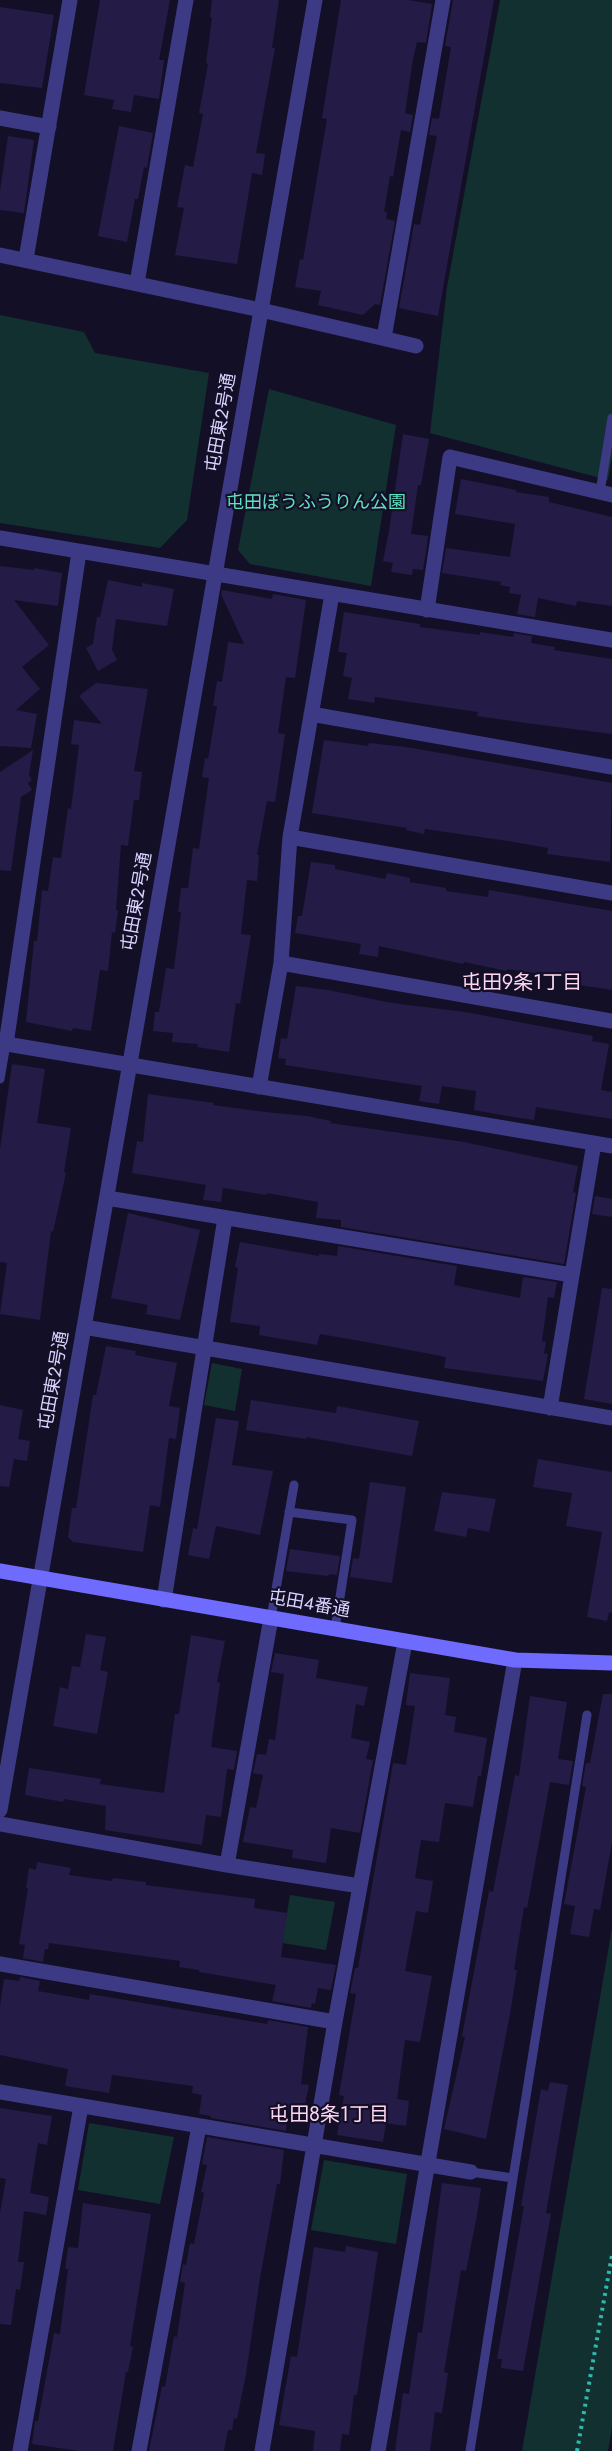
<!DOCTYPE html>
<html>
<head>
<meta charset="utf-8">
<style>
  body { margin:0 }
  canvas { display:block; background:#130f26 }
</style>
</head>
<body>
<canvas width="612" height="2451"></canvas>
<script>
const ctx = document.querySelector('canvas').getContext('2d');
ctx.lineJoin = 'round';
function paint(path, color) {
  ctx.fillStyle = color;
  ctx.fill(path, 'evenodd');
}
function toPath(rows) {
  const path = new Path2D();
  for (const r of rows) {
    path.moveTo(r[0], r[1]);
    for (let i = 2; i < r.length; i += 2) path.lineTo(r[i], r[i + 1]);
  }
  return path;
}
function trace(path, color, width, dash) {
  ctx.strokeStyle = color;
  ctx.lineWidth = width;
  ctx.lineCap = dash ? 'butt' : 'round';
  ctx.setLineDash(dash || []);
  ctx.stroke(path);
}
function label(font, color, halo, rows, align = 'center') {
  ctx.font = font + ' Jost,"Noto Sans JP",sans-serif';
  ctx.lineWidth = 4.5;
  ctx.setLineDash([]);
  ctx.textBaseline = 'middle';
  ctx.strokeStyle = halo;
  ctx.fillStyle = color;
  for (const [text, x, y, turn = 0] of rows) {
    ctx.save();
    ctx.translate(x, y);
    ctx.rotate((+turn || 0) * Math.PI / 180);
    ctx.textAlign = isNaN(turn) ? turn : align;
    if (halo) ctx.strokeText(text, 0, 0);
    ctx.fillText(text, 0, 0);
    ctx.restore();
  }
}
const green = toPath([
  [500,0,612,0,612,456,608,480,430,433,447,287],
  [0,315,84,332,95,353,209,373,187,520,160,548,0,523],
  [269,389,396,425,371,586,250,564,238,550],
  [212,1363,242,1369,235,1411,204,1405],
  [290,1895,335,1902,326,1950,282,1943],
  [612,1928,612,2427,608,2451,522,2451],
  [89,2123,174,2137,160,2204,78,2190],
  [324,2160,407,2174,396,2244,311,2230]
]);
const building = toPath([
  [100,0,170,0,159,60,164,60,159,99,134,95,131,112,112,109,114,100,84,95],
  [212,0,279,0,272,48,275,48,256,153,265,154,262,175,252,173,237,264,175,255,184,208,177,207,185,165,193,167,203,114,199,113,208,64,206,63,212,18,210,17],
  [341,0,408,0,432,4,426,43,417,42,413,59,405,113,413,115,410,132,401,130,393,177,390,176,384,212,387,212,386,219,395,221,380,305,375,304,363,315,318,305,321,291,295,287,300,259,303,260,327,119,322,118],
  [453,0,494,0,438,316,399,308,414,224,420,225,437,136,429,135,432,118,439,119,451,47,445,46],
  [0,7,54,15,42,88,0,83],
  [119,126,153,133,147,168,144,167,138,199,135,199,127,242,98,236],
  [8,136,34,140,24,213,0,210,0,191],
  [403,434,429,439,421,485,418,485,411,534,428,536,427,545,423,570,413,569,412,575,391,572,393,563,383,561,389,531],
  [461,479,516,490,516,492,549,497,549,502,612,517,612,606,577,601,576,606,538,598,535,617,517,614,521,595,509,593,510,587,500,585,501,582,442,573,446,548,510,557,515,524,455,514],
  [0,566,34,570,34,568,62,573,58,606,14,600,49,645,22,667,40,689,16,710,37,714,31,748,0,746],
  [108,580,142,587,142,583,174,589,167,626,116,619,112,650,117,660,98,671,86,648,93,644,97,617,100,617],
  [222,590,272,599,273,594,306,600,295,678,286,677,278,733,285,734,275,802,267,801,257,855,259,855,257,881,247,880,241,934,251,935,240,1004,236,1003,229,1052,197,1047,198,1044,172,1042,173,1033,153,1031,155,1012,159,1012,166,968,174,969,181,912,178,912,181,888,188,888,193,848,199,849,209,778,202,777,205,758,208,759,217,706,213,706,217,681,222,682,228,642,244,644,221,594],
  [344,612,420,624,420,627,480,635,480,632,513,637,514,633,532,636,531,643,555,647,554,650,612,659,612,734,526,723,477,716,478,712,375,697,374,703,348,699,352,678,343,676,347,653,338,652],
  [96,683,148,689,134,771,142,772,139,800,134,800,128,846,121,845,116,910,118,911,115,933,112,932,108,971,100,970,91,1031,73,1028,72,1031,26,1022,34,941,37,941,42,890,48,891,53,857,61,858,68,808,71,809,79,745,71,744,74,720,102,724,79,696],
  [324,740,368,746,369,743,406,747,612,783,610,862,547,854,548,848,508,841,425,829,424,834,406,830,407,828,312,813],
  [33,750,29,775,32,780,28,783,32,790,21,797,11,871,0,870,0,772],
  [311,862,335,865,335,869,385,879,387,873,410,878,410,882,446,888,446,891,488,897,489,890,612,911,612,990,566,983,567,978,507,969,507,971,464,962,463,964,379,946,378,957,359,954,361,944,295,933,298,916,302,916],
  [296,986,328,990,392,1003,465,1012,593,1036,592,1041,609,1044,601,1090,612,1092,612,1119,536,1107,534,1120,513,1117,474,1110,476,1091,442,1086,439,1104,419,1101,422,1086,285,1065,286,1059,278,1058,281,1038,287,1039],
  [12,1064,45,1069,37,1123,71,1128,64,1172,66,1173,53,1232,51,1231,40,1320,0,1314,7,1263,0,1262,0,1149],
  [148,1094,214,1103,213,1105,265,1112,307,1116,331,1121,330,1123,464,1142,578,1166,573,1192,576,1193,564,1264,341,1227,341,1220,316,1218,318,1202,267,1193,267,1195,223,1188,221,1202,203,1200,206,1185,132,1173,137,1141,143,1142],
  [595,1196,612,1199,612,1217,592,1214],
  [128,1213,200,1230,180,1320,146,1314,148,1305,111,1298],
  [240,1242,319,1256,319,1254,337,1256,338,1246,457,1266,454,1285,520,1298,523,1277,557,1282,554,1298,548,1297,542,1341,546,1342,544,1353,548,1354,543,1381,444,1368,446,1357,372,1343,320,1334,317,1345,259,1335,260,1326,230,1322,238,1268,235,1267],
  [602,1288,612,1289,612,1404,584,1399],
  [106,1346,136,1351,135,1355,177,1363,169,1406,180,1408,176,1439,169,1438,160,1507,150,1505,143,1552,73,1542,68,1537,72,1508,76,1508,93,1395,96,1395],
  [251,1400,336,1413,337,1406,419,1421,412,1456,306,1437,306,1439,246,1430],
  [0,1405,23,1410,18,1439,30,1441,27,1461,14,1459,9,1487,0,1486],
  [216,1418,239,1421,232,1465,273,1471,260,1535,216,1526,209,1559,188,1555,193,1528,197,1529],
  [538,1459,612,1472,612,1613,609,1612,607,1621,587,1617,602,1532,566,1526,572,1493,533,1487],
  [370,1482,406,1487,392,1583,350,1577,353,1558,359,1559],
  [442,1492,496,1499,489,1532,468,1528,466,1537,434,1531],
  [290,1549,340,1556,337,1575,329,1574,328,1576,286,1571],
  [86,1634,106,1637,100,1670,108,1672,97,1734,53,1726,60,1687,68,1689,72,1666,80,1667],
  [191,1635,225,1641,217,1682,220,1683,211,1747,237,1751,234,1770,227,1769,221,1817,206,1815,202,1845,105,1830,106,1806,64,1799,63,1802,25,1795,29,1768,101,1779,100,1784,164,1793,175,1714,179,1714],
  [275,1653,319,1660,316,1678,368,1687,364,1706,356,1704,351,1738,370,1742,366,1759,373,1760,360,1833,331,1828,326,1863,292,1858,293,1850,243,1842,250,1807,256,1808,263,1775,253,1773,257,1754,266,1755,269,1739,275,1740,284,1674,271,1672],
  [410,1673,450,1678,445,1715,456,1717,454,1732,487,1738,481,1776,478,1776,473,1807,445,1803,439,1842,421,1840,415,1878,433,1881,428,1913,416,1911,405,1971,432,1976,420,2042,405,2040,397,2099,409,2101,406,2126,386,2123,383,2142,337,2135,344,2096,339,2095,356,1994,350,1993,355,1968,358,1968,393,1763,406,1765,415,1706,406,1705],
  [603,1694,612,1694,612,1842,600,1910,594,1909,589,1937,570,1934,575,1906,564,1904,586,1787,582,1786,586,1763,590,1763],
  [530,1696,567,1702,558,1759,573,1761,569,1785,550,1782,527,1908,524,1907,514,1970,517,1970,510,2014,486,2139,444,2129,465,2037,462,2036,489,1891,493,1892,515,1775,519,1776],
  [37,1862,71,1868,69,1875,112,1881,113,1878,146,1882,146,1885,255,1899,254,1908,287,1913,281,1957,336,1965,331,1990,318,1988,315,2004,312,2003,311,2008,272,2001,276,1985,199,1972,199,1970,179,1967,180,1961,49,1943,48,1949,45,1949,43,1962,23,1958,25,1945,19,1944,28,1888,26,1888,29,1868,36,1870],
  [20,1977,40,1981,38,1991,89,2000,90,1994,267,2024,268,2020,308,2027,301,2084,309,2085,304,2109,289,2106,286,2131,211,2118,211,2116,199,2114,202,2095,192,2093,193,2086,112,2075,109,2093,65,2086,68,2069,0,2055,0,2006,4,1979,19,1981],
  [550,2082,568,2085,546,2213,551,2214,523,2371,501,2368,502,2359,497,2359,524,2206,521,2206,541,2089,548,2091],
  [0,2108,52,2116,47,2145,38,2143,30,2193,49,2197,46,2215,24,2211,18,2262,24,2262,20,2290,16,2289,11,2325,0,2324,0,2213,6,2179,0,2178],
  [207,2137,284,2150,280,2184,277,2184,260,2278,246,2374,237,2419,234,2418,232,2430,228,2430,224,2451,149,2451,162,2386,165,2387,174,2336,177,2337,185,2283,180,2282,183,2264,186,2265,190,2243,194,2244,204,2193,201,2192,207,2165,202,2164],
  [442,2183,481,2188,477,2215,466,2271,461,2270,444,2372,448,2373,442,2413,435,2412,430,2451,395,2451,403,2393,409,2394,418,2332,422,2333],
  [83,2203,151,2214,130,2346,133,2347,128,2372,126,2372,113,2451,79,2451,32,2444,35,2421,38,2421,54,2333,60,2334,68,2269,65,2269,68,2247,78,2248],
  [346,2246,378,2252,357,2395,354,2395,349,2435,342,2434,340,2451,313,2451,315,2431,279,2425,291,2356,297,2357,314,2247,345,2252]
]);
const path = toPath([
  [577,2451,612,2255]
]);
const lane = toPath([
  [600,492,612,418],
  [0,1079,6,1044],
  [289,1512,352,1520,335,1629],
  [271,1618,294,1485],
  [513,2178,587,1715],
  [470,2451,513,2178,471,2172]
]);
const street = toPath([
  [0,118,49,127],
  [0,255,261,310,416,346],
  [26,259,70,0],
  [137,283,186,0],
  [384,338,443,0],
  [0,538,612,640],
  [427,610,450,457,612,495],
  [311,714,612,767],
  [290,837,612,893],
  [281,963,612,1021],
  [0,1043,612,1146],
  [6,1044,79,552],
  [259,1087,281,963,290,837,332,594],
  [107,1198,572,1275],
  [84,1327,612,1418],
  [550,1408,594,1143],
  [164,1600,225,1218],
  [0,1810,315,0],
  [0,1824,227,1865,360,1886],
  [227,1865,271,1618],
  [0,1964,335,2022],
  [0,2092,471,2172],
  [20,2451,81,2106],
  [139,2451,199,2126],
  [262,2451,335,2022,405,1642],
  [378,2451,515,1660]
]);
const secondary = toPath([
  [0,1571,515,1660,612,1663]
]);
const streetNames = [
  ["屯田東2号通",222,423,-80],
  ["屯田東2号通",138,902,-80],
  ["屯田東2号通",55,1381,-80],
  ["屯田4番通",309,1605,10]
];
const parkNames = [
  ["屯田ぼうふうりん公園",316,504]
];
const neighbourhoodNames = [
  ["屯田9条1丁目",522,984],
  ["屯田8条1丁目",329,2116]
];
paint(green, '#12302f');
paint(building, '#241b47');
trace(path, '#2fb8b0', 4, [3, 4.5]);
trace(lane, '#3d3a85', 9);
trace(street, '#3d3a85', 15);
trace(secondary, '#6f6bff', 15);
label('18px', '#d9d4ff', '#130f26', streetNames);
label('18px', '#5fe0c0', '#130f26', parkNames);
label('20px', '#ffd6f0', '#130f26', neighbourhoodNames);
</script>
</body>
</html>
